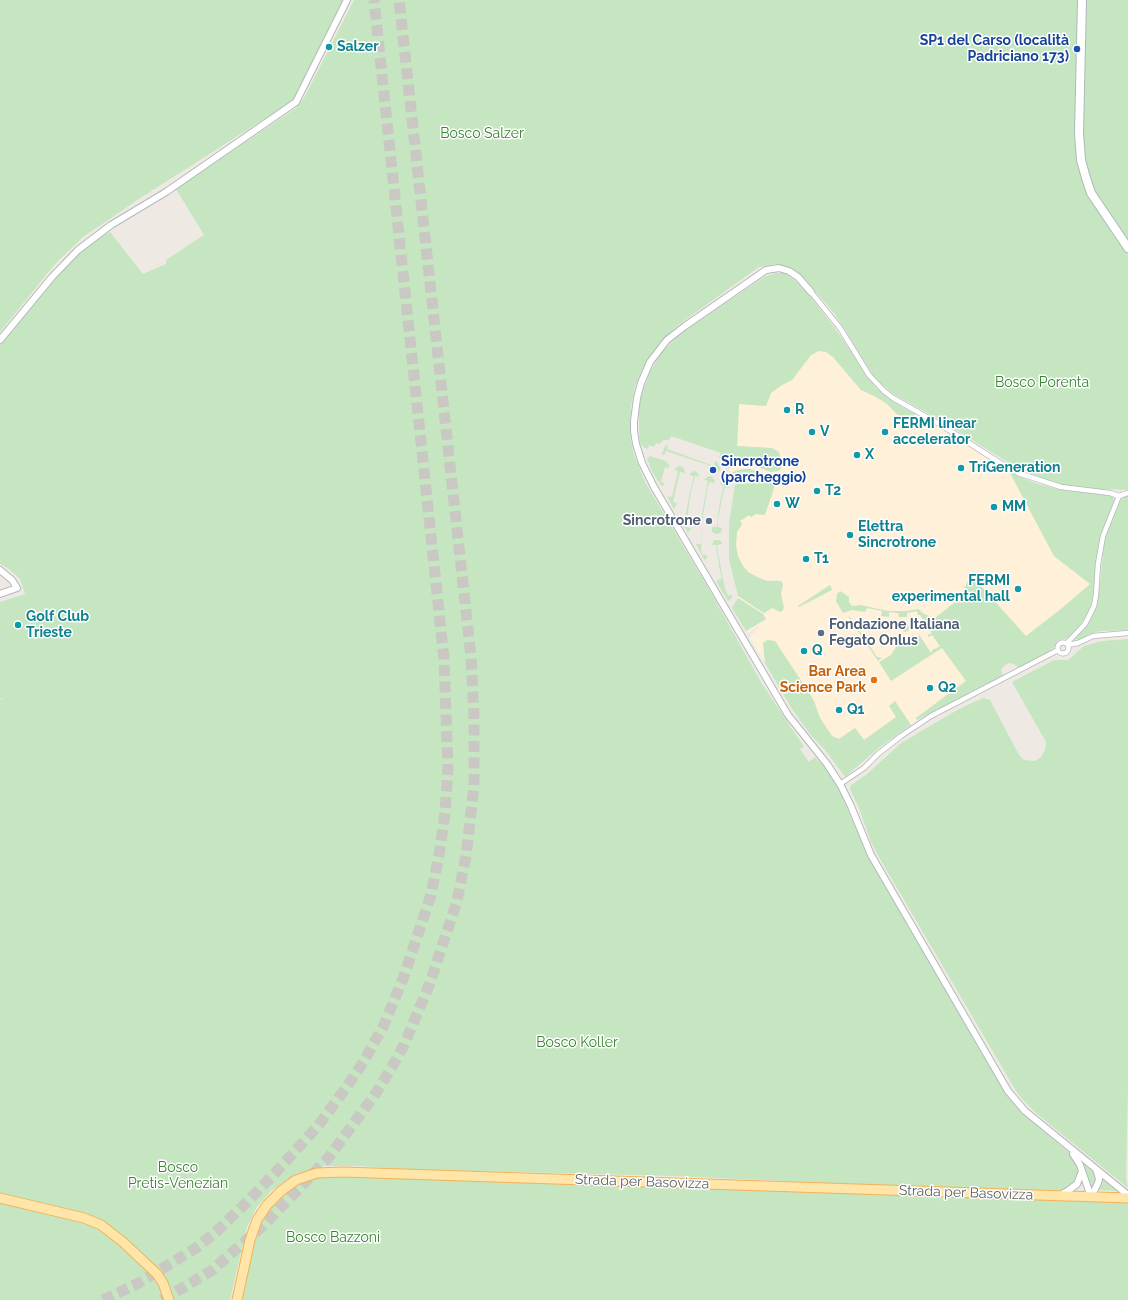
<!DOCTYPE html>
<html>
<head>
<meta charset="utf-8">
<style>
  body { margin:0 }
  canvas { display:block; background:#eeeae3 }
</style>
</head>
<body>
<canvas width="1128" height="1300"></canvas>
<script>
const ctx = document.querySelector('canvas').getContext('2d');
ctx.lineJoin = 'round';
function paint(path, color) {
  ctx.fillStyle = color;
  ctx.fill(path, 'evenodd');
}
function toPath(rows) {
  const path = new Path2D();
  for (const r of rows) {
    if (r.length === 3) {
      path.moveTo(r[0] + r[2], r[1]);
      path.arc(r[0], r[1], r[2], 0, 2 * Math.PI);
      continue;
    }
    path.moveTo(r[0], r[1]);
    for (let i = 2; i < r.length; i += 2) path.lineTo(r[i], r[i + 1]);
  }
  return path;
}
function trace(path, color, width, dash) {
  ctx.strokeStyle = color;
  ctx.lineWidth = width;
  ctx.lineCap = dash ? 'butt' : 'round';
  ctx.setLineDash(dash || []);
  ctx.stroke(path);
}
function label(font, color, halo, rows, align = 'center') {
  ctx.font = font + ' Raleway,sans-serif';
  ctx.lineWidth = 3;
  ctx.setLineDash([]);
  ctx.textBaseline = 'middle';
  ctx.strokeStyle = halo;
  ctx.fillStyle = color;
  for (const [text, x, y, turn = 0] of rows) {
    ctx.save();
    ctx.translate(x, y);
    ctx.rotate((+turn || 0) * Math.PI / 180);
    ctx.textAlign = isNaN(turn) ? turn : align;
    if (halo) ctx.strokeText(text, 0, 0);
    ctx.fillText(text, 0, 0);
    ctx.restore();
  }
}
const commercial = toPath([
  [819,351,826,352,833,357,861,390,876,397,887,404,907,425,915,414,950,434,1010,473,1054,556,1090,584,1061,609,1026,636,971,575,959,599,935,618,924,614,966,681,916,718,917,720,911,725,895,702,897,718,864,740,855,728,839,739,832,736,820,718,814,701,806,688,775,642,763,653,765,663,749,637,751,638,751,634,754,633,760,625,747,633,746,631,766,619,763,614,738,598,738,596,764,613,781,594,783,586,783,584,778,580,767,581,748,572,743,566,738,556,736,545,737,532,742,524,740,521,749,514,765,515,775,482,735,484,733,480,767,480,776,477,769,476,750,469,735,471,731,474,729,468,744,464,750,464,771,472,771,448,737,446,739,404,766,406,771,393,782,385,792,380,811,355]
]);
const green = toPath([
  [0,0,343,0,294,98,283,107,142,197,83,237,55,264,0,332],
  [354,0,1078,0,1075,138,1077,158,1085,187,1100,214,1128,253,1128,490,1075,488,1044,479,1017,468,940,420,893,394,874,377,835,314,803,277,789,267,775,264,759,267,678,325,664,339,643,368,635,386,631,406,630,423,631,441,634,455,645,482,710,591,761,682,804,747,800,749,809,762,815,757,828,771,841,794,869,859,1002,1088,1020,1111,1074,1157,1079,1170,1079,1174,1075,1183,1064,1190,967,1189,672,1176,398,1169,360,1166,324,1166,296,1174,271,1191,257,1207,247,1227,230,1300,172,1300,169,1287,112,1229,0,1193,0,700,4,697,0,699,0,602,25,594,20,579,9,569,0,564,0,345,69,263,87,246,110,232,143,274,166,264,166,260,204,235,176,189,296,108,304,98],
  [1085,0,1128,0,1128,241,1097,195,1093,186,1084,159,1082,141],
  [775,273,785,273,798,283,810,296,842,338,876,388,899,405,915,414,908,425,887,404,876,397,861,390,833,357,826,352,819,351,811,355,792,380,782,385,771,393,766,406,739,404,737,446,772,448,779,452,782,464,781,469,778,471,771,472,750,464,744,464,729,468,726,466,719,457,721,453,671,436,669,440,663,440,660,444,656,443,654,447,649,445,648,449,643,447,640,443,639,430,639,412,640,399,650,372,661,353,674,340,692,326,764,277],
  [668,445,667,449,714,466,715,461,717,462,720,467,720,470,718,472,715,472,715,469,711,468,711,466,666,451,664,455,662,454,665,446],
  [650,456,666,461,669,465,669,468,665,467,661,482,665,483,662,487,653,473,647,459],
  [678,466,683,467,685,472,684,473,680,472,673,502,677,503,674,509,668,498,668,496,672,497,678,471,674,470],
  [743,469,750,469,769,476,776,477,767,480,733,480,729,477,731,474,735,471],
  [696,471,699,476,699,477,695,476,690,496,686,527,691,528,688,533,681,520,685,520,689,496,694,476,689,475,692,472],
  [1010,473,1038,484,1067,491,1107,494,1113,496,1115,502,1104,527,1098,547,1095,587,1089,612,1074,634,1069,638,1058,640,1054,647,1047,653,1018,668,1016,665,1010,663,1005,665,1001,670,1003,676,917,720,916,718,966,681,942,648,891,681,879,662,891,655,896,647,904,640,916,636,920,636,931,653,932,652,931,651,940,646,932,635,928,637,928,635,932,633,920,615,918,615,917,611,907,613,907,617,899,617,898,613,889,612,889,617,881,616,882,611,867,608,865,612,852,610,843,613,836,601,837,594,840,591,849,597,849,602,852,606,860,605,888,611,907,611,918,609,924,614,935,618,959,599,971,575,1026,636,1061,609,1090,584,1054,556],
  [711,476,713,478,715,482,714,483,710,482,708,486,702,522,701,551,703,555,707,555,707,557,705,561,696,544,701,544,702,514,708,481,704,480,707,477],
  [722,482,727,482,729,486,729,488,725,487,723,493,718,520,718,527,722,528,722,529,721,533,716,534,712,532,712,527,717,527,719,507,722,493,724,486,720,484],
  [776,482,765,515,756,514,751,517,749,515,740,521,742,524,737,532,736,545,738,556,743,566,748,572,757,577,767,581,781,581,783,584,781,594,784,608,782,611,780,612,772,608,764,613,738,596,729,559,729,524,735,484],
  [1128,495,1128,630,1101,631,1089,634,1079,640,1074,639,1087,624,1093,615,1100,585,1104,542,1108,527,1120,501,1124,497],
  [714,540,719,540,722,542,722,544,717,545,718,553,725,589,728,596,732,594,732,596,731,599,728,601,717,583,717,580,722,579,719,566,716,545,712,545],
  [830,585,832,590,799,607,798,606],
  [738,598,763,614,766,619,746,631,732,608],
  [848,616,850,617,877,657,882,658,878,661],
  [904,623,907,623,909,628,908,631,904,632,899,625],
  [1128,639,1128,1087,1126,1178,1128,1188,1037,1114,1023,1100,1016,1091,880,859,871,842,859,808,850,789,851,785,866,775,901,743,959,709,983,698,990,700,1019,755,1024,760,1035,761,1041,757,1045,750,1046,742,1012,682,1054,660,1068,660,1084,646,1102,641],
  [767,640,775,641,806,688,814,701,820,718,832,736,839,739,855,728,864,740,896,717,889,706,895,701,911,725,880,747,845,777,825,750,809,733,792,709,765,663,763,643],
  [1083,1161,1093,1170,1095,1175,1096,1182,1092,1188,1090,1187],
  [319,1177,377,1177,1128,1203,1128,1300,241,1300,253,1241,259,1226,266,1214,276,1202,285,1193,296,1185],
  [1101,1177,1102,1177,1117,1191,1098,1190],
  [0,1202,76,1220,89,1225,107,1234,151,1273,161,1287,164,1300,0,1300]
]);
const motorwayTunnel = toPath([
  [103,1300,137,1284,196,1248,216,1232,244,1205,276,1172,318,1126,345,1089,364,1061,384,1025,404,976,431,895,439,855,445,813,448,768,444,659,374,0],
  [162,1300,211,1271,265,1224,329,1157,374,1096,392,1067,404,1045,430,983,457,901,466,856,474,786,474,716,471,657,399,0]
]);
const pedestrian = toPath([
  [811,292,840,328,869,375,884,391,893,398,941,425,1008,468,1018,473,1061,487,1110,493,1119,496,1128,493],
  [1063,648,5.5],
  [1067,643,1085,624,1094,606,1096,595,1098,564,1103,536,1119,496],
  [1068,645,1078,643,1093,636,1128,633],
  [840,784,864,768,878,754,901,736,931,716,1058,650]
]);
const minor = toPath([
  [811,292,798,277,789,271,779,268,766,270,685,326,667,340,650,362,641,383,637,398,634,421,634,431,636,444,642,463,654,487,788,715,827,764,840,784,850,804,871,855,1008,1091,1025,1111,1128,1195],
  [0,340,52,277,78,250,111,225,166,192,296,102,347,0],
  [0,570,12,580,17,588,0,594],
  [1073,1154,1080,1165,1091,1197],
  [1060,1195,1069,1190,1077,1184,1082,1171],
  [1091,1197,1098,1183,1099,1179,1096,1169]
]);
const secondary = toPath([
  [1082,0,1079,133,1081,160,1086,178,1091,193,1128,248]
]);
const primary = toPath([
  [0,1198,84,1218,101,1225,123,1242,157,1274,163,1283,169,1300],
  [237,1300,250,1240,257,1220,267,1205,281,1191,296,1180,317,1173,343,1172,1128,1198]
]);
const markers = [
  [329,47,4,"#0f9aa8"],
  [1077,49,4,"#1a4fb4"],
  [787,410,4,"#0f9aa8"],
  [812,432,4,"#0f9aa8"],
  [885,432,4,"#0f9aa8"],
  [857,455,4,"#0f9aa8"],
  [961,468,4,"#0f9aa8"],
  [713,470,4,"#1a4fb4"],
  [817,491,4,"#0f9aa8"],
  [777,504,4,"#0f9aa8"],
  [994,507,4,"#0f9aa8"],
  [709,521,4,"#5c6f8a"],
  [850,535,4,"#0f9aa8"],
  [806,559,4,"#0f9aa8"],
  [1018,589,4,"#0f9aa8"],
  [18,625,4,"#0f9aa8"],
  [821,633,4,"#5c6f8a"],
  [804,651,4,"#0f9aa8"],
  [874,680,4,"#e8710a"],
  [930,688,4,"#0f9aa8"],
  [839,710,4,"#0f9aa8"]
];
const transitNames = [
  ["SP1 del Carso (località",1069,41],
  ["Padriciano 173)",1069,57],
  ["Sincrotrone",721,462,"left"],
  ["(parcheggio)",721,478,"left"]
];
const cultureNames = [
  ["Salzer",337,47],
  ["R",795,410],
  ["FERMI linear",893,424],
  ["accelerator",893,440],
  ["V",820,432],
  ["X",865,455],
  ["TriGeneration",969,468],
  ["T2",825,491],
  ["W",785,504],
  ["MM",1002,507],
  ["Elettra",858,527],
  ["Sincrotrone",858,543],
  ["T1",814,559],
  ["FERMI",1010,581,"right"],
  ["experimental hall",1010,597,"right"],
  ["Golf Club",26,617],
  ["Trieste",26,633],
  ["Q",812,651],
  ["Q2",938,688],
  ["Q1",847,710]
];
const parkNames = [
  ["Bosco Salzer",482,134],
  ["Bosco Porenta",1042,383],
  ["Bosco Koller",577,1043],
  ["Bosco",178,1168],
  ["Pretis-Venezian",178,1184],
  ["Bosco Bazzoni",333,1238]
];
const serviceNames = [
  ["Sincrotrone",701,521],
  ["Fondazione Italiana",829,625,"left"],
  ["Fegato Onlus",829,641,"left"]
];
const foodNames = [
  ["Bar Area",866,672],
  ["Science Park",866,688]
];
const streetNames = [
  ["Strada per Basovizza",642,1182,2],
  ["Strada per Basovizza",966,1193,2]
];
paint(commercial, '#fef0d9');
paint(green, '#c5e6c0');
trace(motorwayTunnel, '#c9c8c3', 11, [11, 5.5]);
trace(pedestrian, '#b4b7bb', 6);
trace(minor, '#b4b7bb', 8);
trace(secondary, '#b2b7bb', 10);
trace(primary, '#f2b259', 11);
trace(pedestrian, '#fff', 4.5);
trace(minor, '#fff', 6);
trace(secondary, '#fff', 8);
trace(primary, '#ffe5a8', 9);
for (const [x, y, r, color] of markers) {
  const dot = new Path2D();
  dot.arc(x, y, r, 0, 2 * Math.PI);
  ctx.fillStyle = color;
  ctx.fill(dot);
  trace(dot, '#fff', 1.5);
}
label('bold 14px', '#164399', '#fff', transitNames, 'right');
label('bold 14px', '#0d838f', '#fff', cultureNames, 'left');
label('14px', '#3b8334', '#fff', parkNames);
label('bold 14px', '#4e5e75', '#fff', serviceNames, 'right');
label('bold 14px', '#c56008', '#fff', foodNames, 'right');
label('14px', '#5b6064', '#fff', streetNames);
</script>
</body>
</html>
